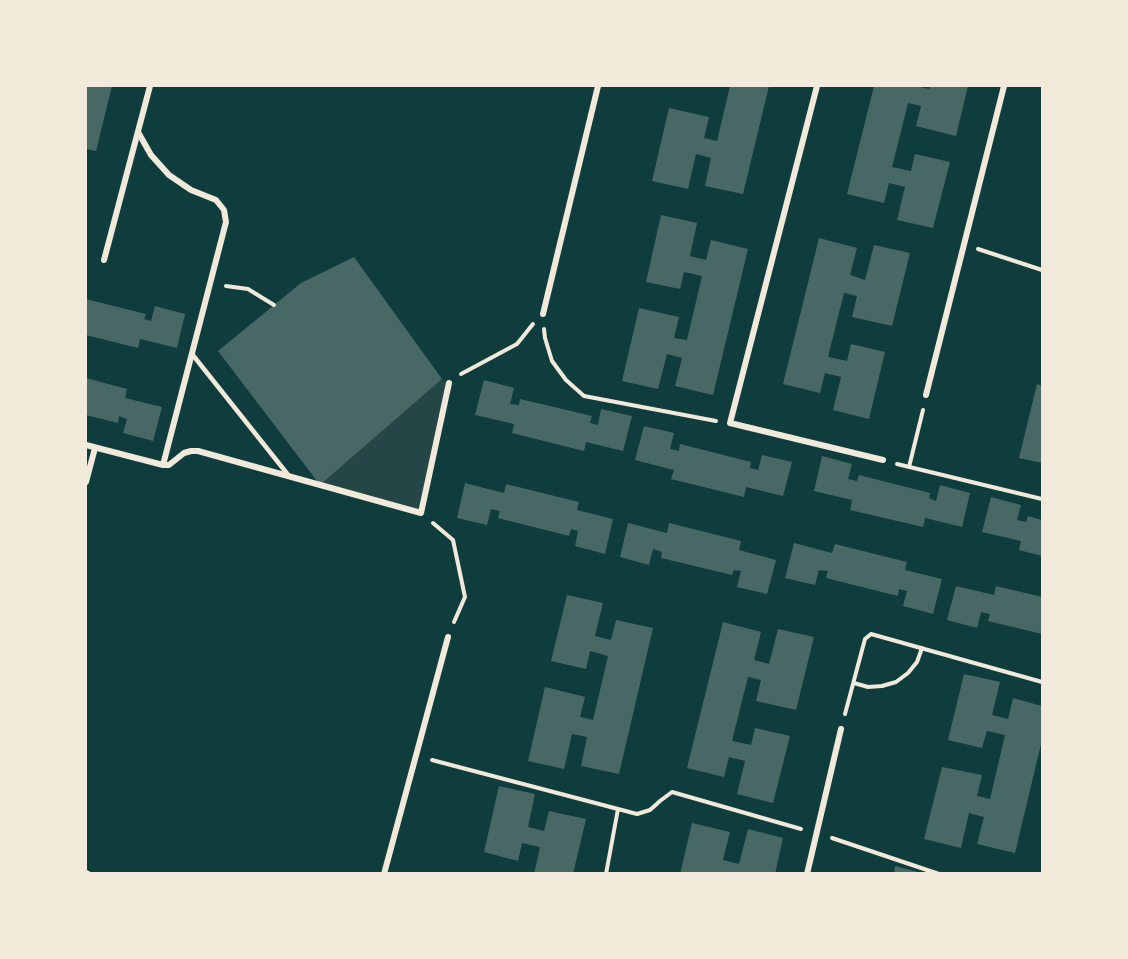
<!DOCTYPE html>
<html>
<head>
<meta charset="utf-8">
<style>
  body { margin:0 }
  #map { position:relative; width:1128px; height:959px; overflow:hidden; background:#0f3d3e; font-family:Manrope,sans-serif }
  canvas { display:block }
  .frame { position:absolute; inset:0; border:87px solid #f1e9da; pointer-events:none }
</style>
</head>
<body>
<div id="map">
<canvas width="1128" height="959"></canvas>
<div class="frame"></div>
</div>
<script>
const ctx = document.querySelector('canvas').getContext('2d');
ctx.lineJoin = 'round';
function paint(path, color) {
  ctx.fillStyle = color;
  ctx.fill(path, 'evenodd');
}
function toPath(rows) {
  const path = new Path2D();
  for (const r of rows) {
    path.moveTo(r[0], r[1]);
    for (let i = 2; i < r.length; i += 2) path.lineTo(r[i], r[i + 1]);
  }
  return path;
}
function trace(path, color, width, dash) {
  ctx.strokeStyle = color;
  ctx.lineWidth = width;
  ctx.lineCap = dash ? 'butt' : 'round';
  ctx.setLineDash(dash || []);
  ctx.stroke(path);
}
const green = toPath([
  [442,379,449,383,421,513,320,485]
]);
const building = toPath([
  [86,86,112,86,96,151,86,149],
  [730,86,769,86,743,194,705,186,711,158,696,154,688,189,652,181,669,108,709,117,704,138,717,141],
  [874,86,915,86,929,89,930,86,968,86,956,136,916,126,921,106,908,103,892,167,911,171,915,154,950,162,933,228,897,220,905,187,889,183,884,203,847,194],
  [661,215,697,223,690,256,706,260,711,240,748,249,713,395,675,386,682,358,667,354,658,389,622,381,639,308,679,317,674,338,687,340,702,276,684,272,680,289,646,282],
  [819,238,857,248,850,275,865,280,874,245,910,253,892,326,852,317,857,296,844,293,828,357,847,361,851,344,885,352,869,419,833,410,841,377,825,373,820,393,783,384],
  [354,257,442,379,320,485,218,351,301,283],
  [86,299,146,314,144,319,151,321,155,306,185,314,177,348,140,339,138,348,86,335],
  [86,378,127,389,125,398,162,407,153,441,123,433,127,419,119,416,118,423,86,415],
  [484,380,514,388,510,404,519,405,520,399,592,416,590,423,598,425,601,409,632,416,623,451,586,442,584,451,512,433,514,424,475,415],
  [1037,384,1042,386,1042,463,1019,458],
  [644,426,674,433,670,449,679,451,680,444,751,462,750,468,758,470,762,455,792,462,783,496,746,487,744,497,671,479,674,470,635,460],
  [822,456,852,464,848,479,857,481,859,475,930,493,929,498,936,501,940,485,970,493,962,527,925,518,923,527,850,510,852,500,814,491],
  [465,483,504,493,506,484,579,502,577,510,613,519,605,554,575,546,578,531,571,529,569,536,498,518,500,511,491,509,487,525,457,518],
  [991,497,1021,505,1017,520,1026,522,1028,516,1042,520,1042,556,1019,550,1021,541,982,532],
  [628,523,667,533,669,523,741,541,739,550,776,560,767,594,737,587,741,571,734,570,732,575,661,558,662,552,653,549,649,565,620,557],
  [794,543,832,553,835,544,907,562,905,570,942,579,933,614,903,606,907,591,899,589,898,596,826,578,828,571,819,570,815,585,785,578],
  [956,586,994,595,996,586,1042,597,1042,634,988,621,990,614,981,612,977,628,947,620],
  [567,595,603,603,595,636,611,640,616,620,653,628,619,774,581,766,587,737,572,734,564,769,528,761,545,687,585,697,580,717,593,720,608,656,590,651,586,669,551,661],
  [723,622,761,632,754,660,769,664,778,629,814,637,796,710,756,701,761,680,748,677,732,741,751,745,755,728,790,736,773,803,737,794,745,761,729,757,724,777,687,768],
  [964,674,1000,682,992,715,1008,719,1013,698,1042,706,1042,740,1015,853,977,844,984,817,969,813,961,848,924,839,942,767,982,775,977,796,990,799,1005,735,987,731,982,748,948,740],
  [499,786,535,794,528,827,544,831,549,811,586,819,573,874,534,874,540,847,522,843,518,861,484,852],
  [692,823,730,832,723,860,739,864,748,829,783,838,775,874,680,874],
  [895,866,922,873,921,874,894,874]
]);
const path = toPath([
  [978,249,1042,270],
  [226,286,248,289,274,305],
  [544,329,545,338,552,361,566,380,584,396,716,421],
  [461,374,517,344,533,324],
  [897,464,1042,499],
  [909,467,923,410],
  [433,523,453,540,465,597,454,622],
  [854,683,868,687,882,686,896,682,908,673,917,662,922,648],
  [845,714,865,639,871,634,1042,682],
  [432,760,637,814,650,810,660,801,672,792,801,829],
  [832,838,939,874],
  [606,874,618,809]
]);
const service = toPath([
  [192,354,289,476]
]);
const minor = toPath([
  [817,86,730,423,883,460],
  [138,132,151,155,169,175,191,190,216,200,224,210,226,222,163,465],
  [104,260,150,86],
  [543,314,598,86],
  [926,395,1004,86],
  [86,445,163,465,169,465,184,453,191,451,198,451,421,513,449,383],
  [86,482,95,448],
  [86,873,88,874],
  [384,874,448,637],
  [807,874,841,729]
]);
paint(green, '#244646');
paint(building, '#486865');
trace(path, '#f1e9da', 4);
trace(service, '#f1e9da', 4.5);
trace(minor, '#f1e9da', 6);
</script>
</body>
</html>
